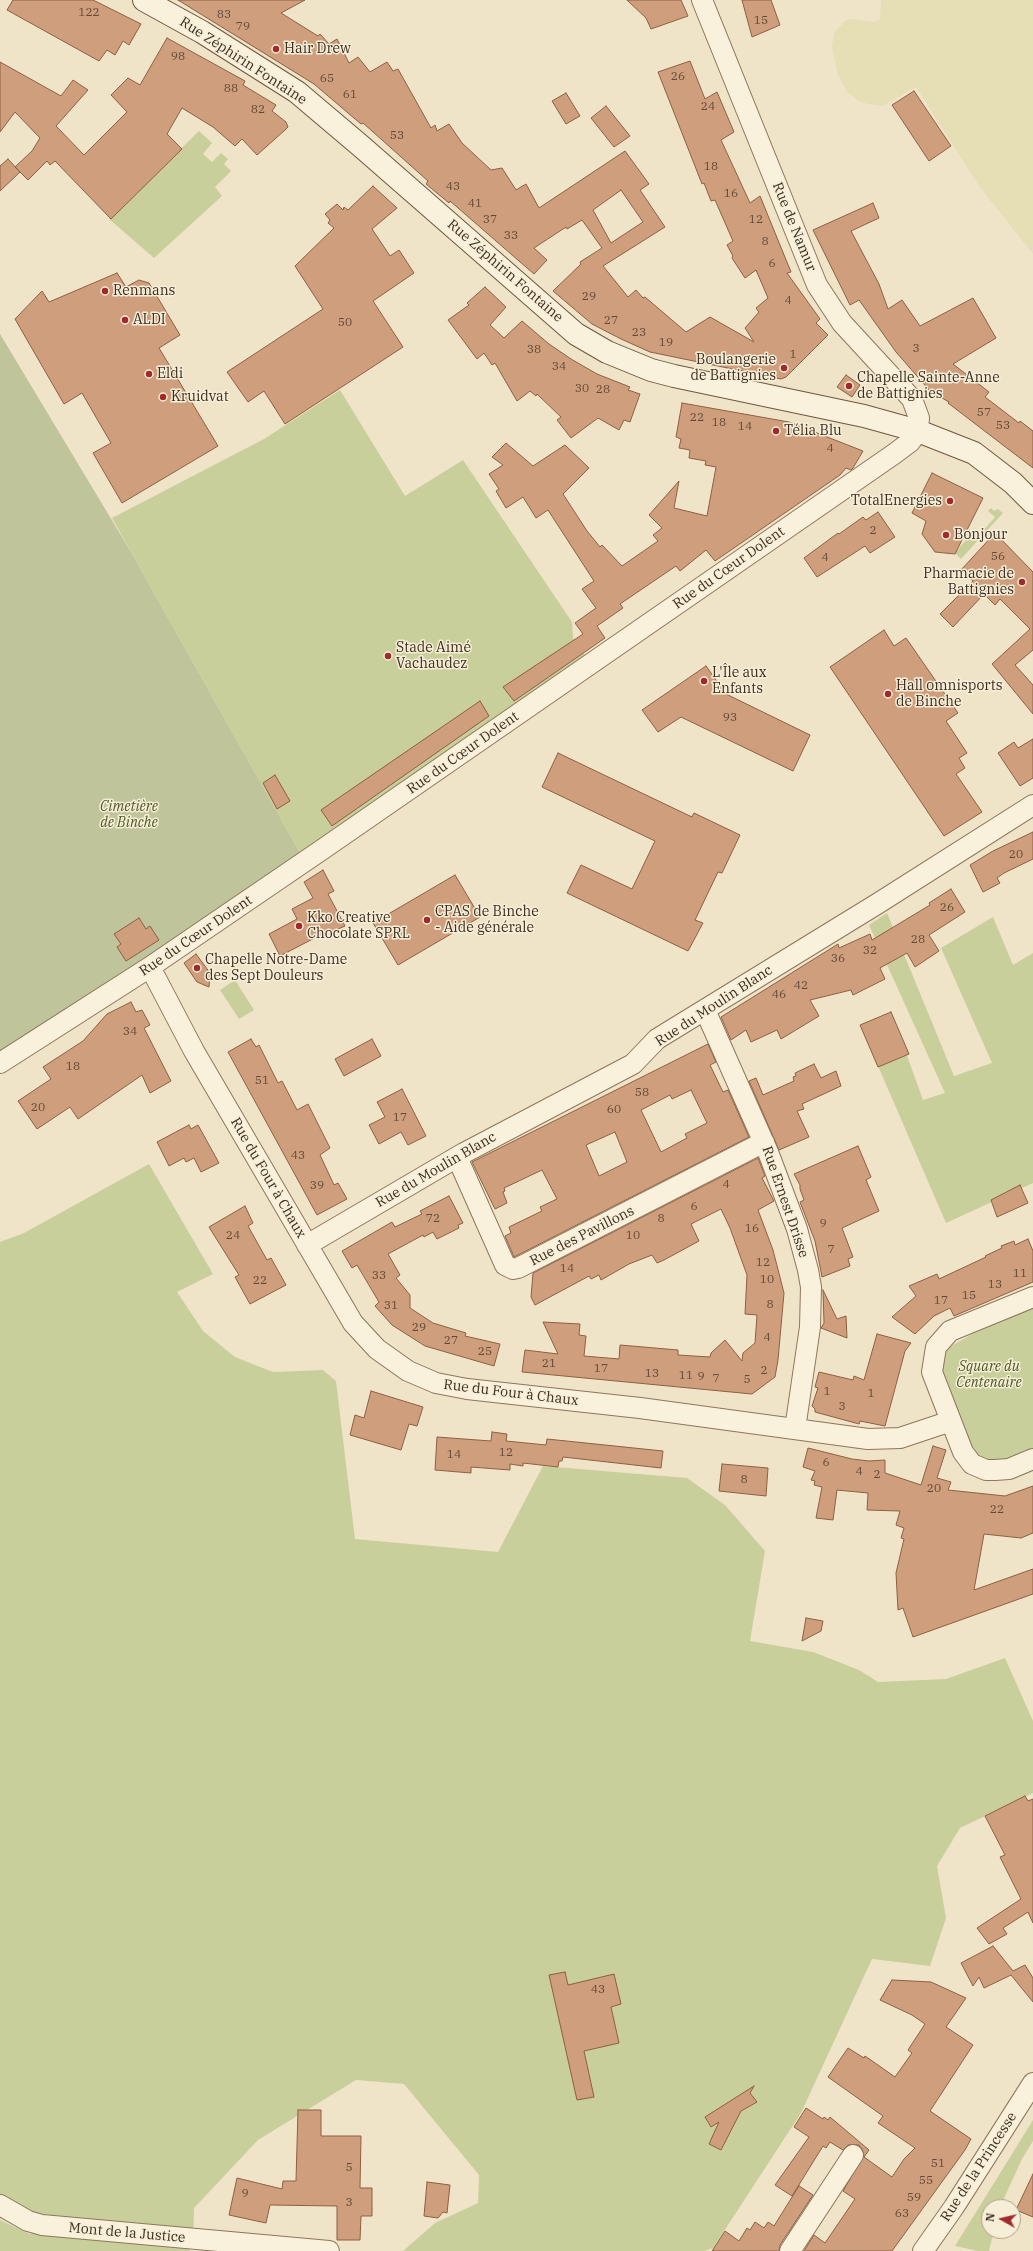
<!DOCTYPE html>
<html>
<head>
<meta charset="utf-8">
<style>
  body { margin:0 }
  #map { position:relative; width:1033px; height:2251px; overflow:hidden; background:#f0e4c8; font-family:"IBM Plex Serif",serif }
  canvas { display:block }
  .north { position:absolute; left:981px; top:2199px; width:40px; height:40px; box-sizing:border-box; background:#f7eed8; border:1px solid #ada18e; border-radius:50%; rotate:278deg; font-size:11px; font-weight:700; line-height:16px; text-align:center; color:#3d2e20 }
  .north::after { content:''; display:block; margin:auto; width:14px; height:18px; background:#9e2a2b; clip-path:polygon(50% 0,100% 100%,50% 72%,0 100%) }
</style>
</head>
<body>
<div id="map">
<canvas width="1033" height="2251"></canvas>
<div class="north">N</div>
</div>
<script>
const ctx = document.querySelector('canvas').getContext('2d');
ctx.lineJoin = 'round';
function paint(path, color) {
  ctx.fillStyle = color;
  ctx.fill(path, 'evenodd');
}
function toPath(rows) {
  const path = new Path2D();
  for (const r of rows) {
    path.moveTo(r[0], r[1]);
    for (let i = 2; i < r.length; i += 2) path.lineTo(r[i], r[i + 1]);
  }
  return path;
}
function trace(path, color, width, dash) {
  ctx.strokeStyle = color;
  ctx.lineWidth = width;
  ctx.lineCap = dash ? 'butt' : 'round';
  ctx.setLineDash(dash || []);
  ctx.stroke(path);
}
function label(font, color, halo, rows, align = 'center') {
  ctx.font = font + ' "IBM Plex Serif",serif';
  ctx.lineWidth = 3;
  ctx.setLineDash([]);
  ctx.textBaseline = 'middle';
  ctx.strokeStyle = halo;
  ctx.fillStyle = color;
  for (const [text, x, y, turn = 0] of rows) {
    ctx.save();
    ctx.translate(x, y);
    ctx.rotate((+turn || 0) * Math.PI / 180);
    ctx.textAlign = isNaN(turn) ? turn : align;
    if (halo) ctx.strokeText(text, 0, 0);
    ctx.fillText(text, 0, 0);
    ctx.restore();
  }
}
const farmland = toPath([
  [881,0,1033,0,1033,254,979,186,916,87,883,106,863,103,848,93,838,75,832,47,834,32,846,20,853,19,873,22,880,20]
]);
const green = toPath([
  [199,131,212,143,203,154,212,162,221,153,228,159,224,164,231,171,215,187,222,196,154,258,109,219],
  [340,390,405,496,463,460,572,622,573,638,586,657,300,853,112,518,264,439],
  [991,508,994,511,998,509,1003,513,961,559,955,553,975,529,982,532,995,517,988,511],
  [887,913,954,1076,992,1063,941,948,993,917,1013,965,1033,953,1033,1183,946,1223,878,1066,906,1053,923,1100,945,1093,869,925],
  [235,980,254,1010,239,1019,220,990],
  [149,1164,213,1274,177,1292,203,1331,235,1357,273,1372,323,1370,336,1381,355,1539,498,1552,543,1466,687,1478,725,1505,765,1551,750,1641,813,1652,859,1670,878,1682,946,1679,1005,1658,1033,1721,1033,1793,960,1828,937,1866,946,1918,930,1966,872,1959,801,2113,713,2248,704,2251,403,2251,435,2223,478,2203,479,2175,404,2084,356,2080,258,2140,194,2208,193,2246,189,2251,0,2251,0,2220,30,2234,53,2225,0,2195,0,1242,24,1233],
  [1033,1308,1033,1450,1008,1461,994,1462,978,1456,971,1444,942,1376,941,1364,948,1349,953,1345,974,1333],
  [1033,2120,1033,2141,1022,2159,1000,2207,989,2207,989,2231,994,2231,989,2251,978,2251,955,2246]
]);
const cemetery = toPath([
  [0,334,131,552,300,853,235,901,0,1053]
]);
const building = toPath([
  [13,0,93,0,141,24,129,45,123,41,115,55,107,50,99,61,7,10,13,0],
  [178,0,305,0,281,13,318,36,320,34,329,44,337,39,349,63,358,57,370,72,387,62,393,71,398,69,431,128,435,125,437,131,449,124,462,143,491,170,502,168,516,190,526,184,539,208,625,151,649,184,640,190,665,227,603,266,628,297,636,290,643,298,645,297,686,332,710,317,754,342,745,328,759,312,756,308,768,298,756,270,745,278,732,258,733,256,727,245,733,241,715,200,711,201,704,183,702,184,658,72,690,61,705,99,717,92,734,132,721,140,750,203,760,196,791,272,787,273,820,319,816,323,828,335,786,377,781,379,650,352,621,339,592,324,553,291,581,264,580,262,602,248,582,220,567,229,566,227,534,248,547,260,534,274,450,201,449,203,426,184,428,181,363,123,361,124,314,84,178,0],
  [621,190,643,222,611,243,593,210,621,190],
  [627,0,681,0,688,16,651,29,646,18,627,0],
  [742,0,771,0,780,25,752,37,742,0],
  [167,38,245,81,243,85,276,105,272,111,286,122,288,127,285,130,257,155,242,139,235,146,213,127,182,108,167,134,182,149,111,219,55,161,50,165,47,161,28,180,15,167,32,151,40,138,15,112,0,132,0,62,61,96,73,80,88,90,56,126,84,155,127,112,111,95,128,78,140,85,167,38],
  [914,91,951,146,929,161,892,105,914,91],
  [566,93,580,116,566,124,552,101,566,93],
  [606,106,630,136,614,147,591,118,606,106],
  [8,159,20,172,0,191,0,166,8,159],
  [373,186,397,208,372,229,390,256,399,250,414,273,373,301,403,347,285,424,264,391,248,402,227,372,323,309,295,266,334,228,328,223,330,220,325,214,337,204,343,210,344,207,348,210,373,186],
  [873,203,879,218,851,231,879,284,888,309,902,300,920,326,973,298,996,338,953,364,989,392,985,397,1019,423,1020,421,1033,431,1033,468,948,403,949,402,930,391,896,352,859,300,850,305,813,230,873,203],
  [117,273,126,287,139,280,149,283,180,335,159,348,218,446,122,503,93,453,111,443,82,393,64,404,15,319,42,291,49,302,117,273],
  [485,287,506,307,490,325,504,338,522,321,549,344,571,359,597,374,630,387,628,390,640,394,630,422,624,420,619,430,598,418,571,438,557,420,561,417,537,394,536,396,530,391,517,401,495,363,492,365,484,353,477,359,448,320,469,305,467,303,485,287],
  [846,375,860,385,852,397,837,387,846,375],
  [682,403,789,422,863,451,853,468,851,470,846,468,840,475,715,561,706,550,680,571,676,566,620,604,623,608,597,626,605,638,514,701,503,687,583,634,575,623,596,608,582,589,594,581,548,510,536,518,523,497,506,508,496,491,499,489,489,474,503,465,492,457,506,443,533,466,565,445,589,468,563,494,587,531,600,547,602,545,622,566,658,541,653,535,662,528,649,515,679,481,674,508,707,516,716,467,705,465,706,461,689,458,690,450,679,448,681,439,676,437,682,403],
  [932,473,983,498,955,554,935,552,922,534,926,521,912,513,932,473],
  [878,512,895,537,870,553,865,546,817,577,804,558,838,533,839,534,863,517,866,520,878,512],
  [995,533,1033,572,1033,650,1015,665,1033,685,1033,714,992,664,1030,629,1000,599,995,605,984,594,953,627,940,614,973,581,961,570,995,533],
  [884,630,894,646,906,638,958,713,946,721,967,753,959,758,965,768,956,774,982,812,944,836,830,667,884,630],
  [706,666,726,694,810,735,793,771,681,717,658,732,642,710,706,666],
  [480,701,489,716,332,826,321,810,480,701],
  [1033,739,1033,778,1020,786,998,753,1014,742,1018,748,1033,739],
  [558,753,692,817,694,813,740,835,722,873,718,872,695,920,703,923,688,951,567,893,581,865,632,889,655,841,542,787,558,753],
  [275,775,290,801,277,809,263,783,275,775],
  [1033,832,1033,859,1004,873,997,878,1000,883,983,892,970,865,993,851,1033,832],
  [323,870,334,891,328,894,345,926,331,932,330,930,280,956,269,934,297,919,292,909,313,898,304,882,323,870],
  [455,875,480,917,398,965,373,923,455,875],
  [951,889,965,912,929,935,939,951,915,967,907,953,880,968,885,979,853,995,851,990,810,1000,819,1016,781,1039,777,1030,751,1042,746,1030,731,1040,721,1017,838,944,839,948,870,934,872,940,930,905,929,903,951,889],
  [139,918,146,929,150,926,159,940,126,961,117,947,121,944,114,934,139,918],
  [196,954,210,973,209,987,197,982,184,963,196,954],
  [131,1002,136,1012,142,1010,150,1025,144,1028,171,1081,150,1093,142,1075,78,1119,70,1107,37,1129,18,1101,51,1079,43,1067,83,1041,107,1014,131,1002],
  [891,1012,909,1054,878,1067,860,1025,891,1012],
  [251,1039,256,1047,259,1045,278,1083,282,1081,297,1110,308,1104,330,1148,320,1155,334,1185,338,1183,347,1199,317,1215,228,1052,251,1039],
  [372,1039,381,1056,344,1076,335,1059,372,1039],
  [708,1044,716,1062,710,1065,723,1092,728,1090,749,1137,514,1257,505,1236,511,1233,509,1227,542,1211,540,1207,557,1199,542,1170,504,1188,505,1191,503,1192,507,1203,495,1209,472,1162,708,1044],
  [691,1090,707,1123,685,1134,687,1138,661,1152,641,1110,670,1095,672,1099,691,1090],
  [615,1132,627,1162,599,1176,586,1145,615,1132],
  [814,1064,821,1078,836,1071,841,1086,802,1104,804,1109,797,1111,809,1137,779,1150,749,1081,756,1078,763,1095,794,1081,793,1077,796,1076,795,1073,814,1064],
  [402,1089,426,1136,408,1145,401,1132,379,1144,369,1125,385,1117,377,1102,402,1089],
  [189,1125,191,1129,198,1125,219,1163,201,1172,194,1158,186,1162,184,1158,169,1166,157,1142,189,1125],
  [858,1146,871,1177,866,1180,879,1211,842,1228,853,1257,848,1259,850,1266,822,1277,815,1241,800,1202,804,1200,800,1189,800,1185,794,1174,858,1146],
  [758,1158,765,1176,762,1178,774,1201,758,1210,773,1250,784,1293,778,1360,775,1377,752,1394,522,1372,525,1350,558,1354,543,1322,580,1324,579,1335,586,1336,584,1356,619,1359,620,1345,678,1350,678,1355,710,1357,711,1353,725,1340,742,1361,743,1353,755,1343,757,1315,745,1314,747,1275,730,1228,721,1209,691,1224,699,1241,664,1260,657,1263,652,1255,629,1264,601,1280,599,1275,591,1279,589,1276,535,1305,531,1297,533,1273,758,1158],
  [1020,1185,1028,1203,997,1217,991,1200,1020,1185],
  [449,1196,463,1223,458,1225,459,1228,437,1239,433,1232,424,1237,423,1235,388,1254,400,1275,396,1278,410,1295,410,1308,433,1323,466,1333,465,1336,500,1344,494,1366,425,1346,392,1325,375,1306,379,1302,357,1265,352,1268,342,1251,392,1222,395,1227,422,1214,420,1211,449,1196],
  [245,1206,253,1223,248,1226,267,1260,271,1258,286,1285,250,1304,235,1277,239,1275,209,1227,245,1206],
  [1028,1239,1033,1251,1033,1282,954,1316,950,1308,934,1316,915,1334,892,1317,916,1296,909,1286,937,1274,939,1279,986,1257,985,1256,1002,1248,1001,1246,1014,1241,1015,1245,1028,1239],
  [823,1290,837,1319,846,1316,847,1338,821,1328,824,1323,823,1290],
  [877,1334,911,1343,905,1351,885,1426,860,1421,859,1424,815,1412,815,1409,812,1406,818,1388,815,1387,819,1372,853,1380,854,1376,864,1380,877,1334],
  [371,1391,423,1407,417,1426,409,1424,401,1450,350,1435,355,1415,364,1418,371,1391],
  [492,1432,507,1434,506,1441,546,1445,547,1439,663,1451,661,1468,563,1457,562,1461,559,1461,558,1467,523,1463,523,1466,510,1464,510,1470,471,1467,471,1473,435,1470,437,1437,491,1441,492,1432],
  [933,1446,946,1450,937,1478,951,1482,948,1490,1005,1496,1033,1486,1033,1533,1021,1538,984,1534,974,1590,1033,1569,1033,1594,913,1637,903,1608,898,1610,896,1573,904,1539,901,1538,904,1528,896,1525,900,1511,867,1510,868,1493,837,1490,833,1520,816,1518,822,1487,814,1485,815,1481,811,1480,815,1471,803,1467,808,1448,852,1459,869,1461,885,1460,885,1473,921,1485,933,1446],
  [722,1464,768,1468,766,1496,719,1491,722,1464],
  [806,1618,823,1621,821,1631,802,1641,806,1618],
  [1025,1796,1028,1801,1033,1799,1033,1923,1028,1912,1003,1928,1007,1934,989,1944,977,1928,1021,1899,1000,1857,1005,1855,985,1816,1025,1796],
  [993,1946,1013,1971,1025,1965,1033,1978,1033,2002,1011,1975,984,1988,979,1977,973,1986,961,1963,993,1946],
  [565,1972,568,1985,614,1974,621,2004,611,2007,619,2043,584,2051,594,2097,577,2100,549,1975,565,1972],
  [892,1980,931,1982,966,1998,946,2027,973,2045,930,2111,971,2139,965,2150,892,2251,804,2251,814,2235,825,2243,855,2199,843,2191,864,2155,859,2145,848,2145,843,2150,830,2142,826,2148,823,2146,792,2196,775,2185,809,2137,794,2127,806,2108,823,2119,824,2117,828,2120,830,2117,869,2150,864,2157,892,2177,904,2159,915,2148,878,2123,883,2116,828,2077,848,2048,864,2058,865,2056,895,2077,912,2053,908,2050,925,2024,912,2015,880,2000,892,1980],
  [754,2086,750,2093,757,2102,741,2111,721,2150,709,2144,719,2122,711,2127,705,2117,754,2086],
  [298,2110,321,2110,321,2136,361,2136,360,2188,372,2188,372,2216,361,2216,360,2240,337,2240,337,2206,270,2205,266,2223,229,2215,237,2178,282,2189,283,2181,296,2181,298,2110],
  [1033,2174,1033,2217,1016,2210,1033,2174],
  [427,2182,450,2185,447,2213,443,2212,438,2218,424,2216,427,2182],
  [799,2186,813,2195,780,2245,779,2251,712,2251,725,2231,739,2241,747,2228,750,2230,755,2222,764,2228,768,2222,774,2226,799,2186]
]);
const street = toPath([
  [150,967,194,1051,353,1323,377,1349,408,1371,436,1383,467,1389,640,1408,868,1439,900,1438,951,1421],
  [705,1010,768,1152,797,1229,808,1270,811,1287,810,1327,795,1429],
  [0,1063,150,967,323,849,894,454,910,442,918,431,919,418,912,399,842,323,817,285,702,0],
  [457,1157,505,1265,513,1269,518,1268,764,1142],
  [307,1245,464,1153,633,1064,657,1039,877,904,1033,805],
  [1033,1297,950,1331,936,1347,932,1372,963,1452,972,1464,986,1470,995,1470,1009,1469,1033,1459],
  [0,2205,28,2221,42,2225,329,2251],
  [790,2251,853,2155],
  [923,2251,954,2207,1033,2083]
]);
const secondary = toPath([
  [144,0,202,32,297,92,362,147,576,334,607,352,651,370,674,376,864,416,918,431,974,453,1013,483,1033,503]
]);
const markers = [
  [276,49,4,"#9e2a2b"],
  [105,291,4,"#9e2a2b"],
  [125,320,4,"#9e2a2b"],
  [784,368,4,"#9e2a2b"],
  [149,374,4,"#9e2a2b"],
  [849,386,4,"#9e2a2b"],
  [163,397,4,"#9e2a2b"],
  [776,431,4,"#9e2a2b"],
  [950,501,4,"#9e2a2b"],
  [946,535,4,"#9e2a2b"],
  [1022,582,4,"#9e2a2b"],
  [388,656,4,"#9e2a2b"],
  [704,681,4,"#9e2a2b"],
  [888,694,4,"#9e2a2b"],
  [427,920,4,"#9e2a2b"],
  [299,926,4,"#9e2a2b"],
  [197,968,4,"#9e2a2b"]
];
const numberNames = [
  ["122",89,13],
  ["83",224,15],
  ["15",761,21],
  ["79",243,27],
  ["98",178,57],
  ["26",678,77],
  ["65",327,79],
  ["88",231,89],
  ["61",350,95],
  ["24",708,107],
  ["82",258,110],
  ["53",397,136],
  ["18",711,167],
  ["43",453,187],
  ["16",731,194],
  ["41",475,204],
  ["37",490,220],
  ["12",756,220],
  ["33",511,236],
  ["8",765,242],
  ["6",772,264],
  ["29",589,297],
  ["4",788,301],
  ["27",611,321],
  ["50",345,323],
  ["23",639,333],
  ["19",666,343],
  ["3",916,349],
  ["38",534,350],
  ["1",793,355],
  ["34",559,367],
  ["30",582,389],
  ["28",603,390],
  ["57",984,413],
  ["22",697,418],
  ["18",719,423],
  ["53",1003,426],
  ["14",745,427],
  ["4",830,449],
  ["2",873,531],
  ["56",998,557],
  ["4",825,558],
  ["93",730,718],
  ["20",1016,855],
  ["26",947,908],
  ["28",918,940],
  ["32",870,951],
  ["36",838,959],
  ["42",801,986],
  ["46",779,995],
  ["34",130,1032],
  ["18",73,1067],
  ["51",262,1081],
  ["58",642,1093],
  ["20",38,1108],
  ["60",614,1110],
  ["17",400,1118],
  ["43",298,1156],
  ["4",726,1185],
  ["39",317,1186],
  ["6",694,1207],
  ["72",433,1219],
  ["8",661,1219],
  ["9",823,1224],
  ["16",752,1229],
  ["24",233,1236],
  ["10",633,1236],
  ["7",831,1250],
  ["12",763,1263],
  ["14",567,1269],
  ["11",1020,1274],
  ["33",379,1276],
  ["10",767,1280],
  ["22",260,1281],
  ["13",995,1285],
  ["15",969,1296],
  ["17",941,1301],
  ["8",770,1305],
  ["31",391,1306],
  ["29",419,1328],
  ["4",767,1338],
  ["27",451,1341],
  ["25",485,1352],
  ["21",549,1364],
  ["17",601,1369],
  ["2",764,1371],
  ["13",652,1374],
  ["11",686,1376],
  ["9",701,1377],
  ["7",716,1379],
  ["5",747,1380],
  ["1",827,1392],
  ["1",871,1394],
  ["3",842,1407],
  ["12",506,1453],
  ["14",454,1455],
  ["6",826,1463],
  ["4",859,1472],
  ["2",877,1475],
  ["8",744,1480],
  ["20",934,1489],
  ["22",997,1510],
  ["43",598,1990],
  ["51",938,2164],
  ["5",349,2168],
  ["55",926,2181],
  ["9",245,2194],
  ["59",914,2198],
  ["3",349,2203],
  ["63",902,2214]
];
const poiNames = [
  ["Hair Drew",284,49],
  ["Renmans",113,291],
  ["ALDI",133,320],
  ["Boulangerie",776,360,"right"],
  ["de Battignies",776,376,"right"],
  ["Eldi",157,374],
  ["Chapelle Sainte-Anne",857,378],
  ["de Battignies",857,394],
  ["Kruidvat",171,397],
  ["Télia Blu",784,431],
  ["TotalEnergies",942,501,"right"],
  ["Bonjour",954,535],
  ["Pharmacie de",1014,574,"right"],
  ["Battignies",1014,590,"right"],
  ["Stade Aimé",396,648],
  ["Vachaudez",396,664],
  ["L'Île aux",712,673],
  ["Enfants",712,689],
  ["Hall omnisports",896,686],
  ["de Binche",896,702],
  ["CPAS de Binche",435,912],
  ["- Aide générale",435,928],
  ["Kko Creative",307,918],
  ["Chocolate SPRL",307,934],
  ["Chapelle Notre-Dame",205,960],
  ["des Sept Douleurs",205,976]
];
const streetNames = [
  ["Rue Zéphirin Fontaine",243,61,33],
  ["Rue de Namur",794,227,68],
  ["Rue Zéphirin Fontaine",505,271,41],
  ["Rue du Cœur Dolent",729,568,-35],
  ["Rue du Cœur Dolent",463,753,-35],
  ["Rue du Cœur Dolent",196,936,-34],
  ["Rue du Moulin Blanc",714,1006,-33],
  ["Rue du Moulin Blanc",436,1170,-30],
  ["Rue du Four à Chaux",268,1178,60],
  ["Rue Ernest Drisse",785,1202,71],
  ["Rue des Pavillons",582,1236,-27],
  ["Rue du Four à Chaux",511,1393,7],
  ["Rue de la Princesse",979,2167,-57],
  ["Mont de la Justice",127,2233,5]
];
const parkNames = [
  ["Cimetière",129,807],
  ["de Binche",129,823],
  ["Square du",989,1367],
  ["Centenaire",989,1383]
];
paint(farmland, '#e6deb5');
paint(green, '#c9cf9b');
paint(cemetery, '#bfc49a');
paint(building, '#cf9f7d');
trace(building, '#8d5f41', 1);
trace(street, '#8d765c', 22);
trace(secondary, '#6f573f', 24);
trace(street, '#faf1dc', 20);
trace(secondary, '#faf1dc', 22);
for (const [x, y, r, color] of markers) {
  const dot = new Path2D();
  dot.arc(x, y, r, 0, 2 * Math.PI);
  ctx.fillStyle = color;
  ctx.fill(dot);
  trace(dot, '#f7eed8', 1.5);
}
label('12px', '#624a37', null, numberNames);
label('14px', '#3d2e20', '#f7eed8', poiNames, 'left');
label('14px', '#3d2e20', '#f7eed8', streetNames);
label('italic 14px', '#4d5a26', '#f7eed8', parkNames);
</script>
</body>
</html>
